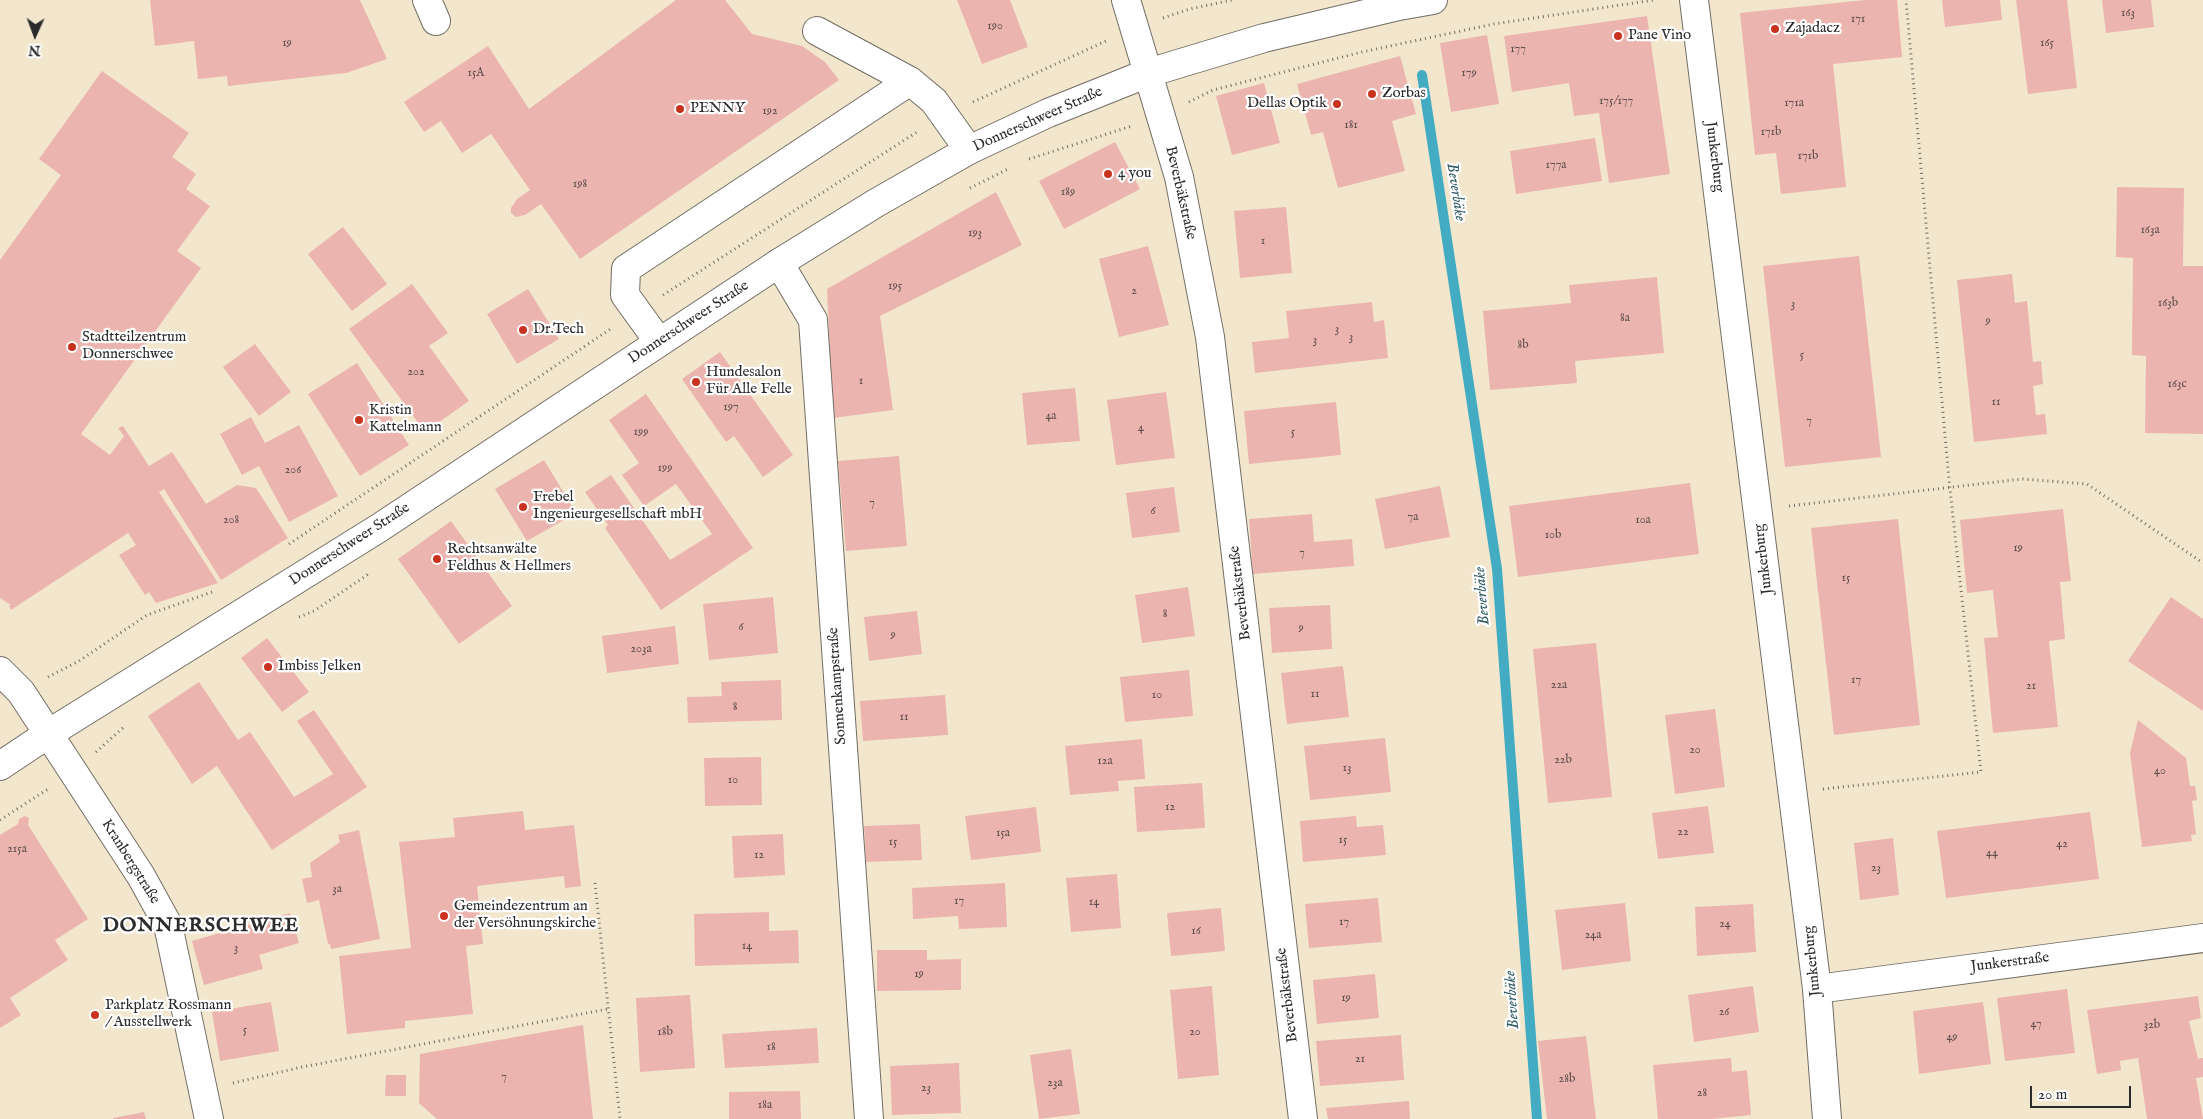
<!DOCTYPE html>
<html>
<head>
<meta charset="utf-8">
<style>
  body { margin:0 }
  #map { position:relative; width:2203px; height:1119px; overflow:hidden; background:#f2e7cd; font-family:"IM FELL English",serif }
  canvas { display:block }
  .north { position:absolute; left:10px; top:10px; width:50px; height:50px; -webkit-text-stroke:4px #fff; paint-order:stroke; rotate:182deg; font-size:14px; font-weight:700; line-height:20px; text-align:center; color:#2b2b2b }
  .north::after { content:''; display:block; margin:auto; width:18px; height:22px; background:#2b2b2b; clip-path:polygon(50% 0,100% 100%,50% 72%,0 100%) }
  .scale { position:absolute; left:2030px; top:1086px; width:101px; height:22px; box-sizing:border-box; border:2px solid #2b2b2b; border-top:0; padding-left:6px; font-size:15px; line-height:18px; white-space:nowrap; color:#2b2b2b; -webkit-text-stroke:4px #fff; paint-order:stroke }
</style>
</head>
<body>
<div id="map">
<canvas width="2203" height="1119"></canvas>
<div class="north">N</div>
<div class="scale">20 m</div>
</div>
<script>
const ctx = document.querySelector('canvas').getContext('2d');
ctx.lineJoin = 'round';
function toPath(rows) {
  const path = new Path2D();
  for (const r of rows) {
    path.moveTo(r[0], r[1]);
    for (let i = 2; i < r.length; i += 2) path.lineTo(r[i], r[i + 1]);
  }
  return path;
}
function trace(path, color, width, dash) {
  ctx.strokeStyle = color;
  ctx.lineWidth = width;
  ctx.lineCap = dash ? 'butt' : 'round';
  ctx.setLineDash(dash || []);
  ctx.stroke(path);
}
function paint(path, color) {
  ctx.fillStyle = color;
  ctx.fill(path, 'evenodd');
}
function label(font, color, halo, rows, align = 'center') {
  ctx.font = font + ' "IM FELL English",serif';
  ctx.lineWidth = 4.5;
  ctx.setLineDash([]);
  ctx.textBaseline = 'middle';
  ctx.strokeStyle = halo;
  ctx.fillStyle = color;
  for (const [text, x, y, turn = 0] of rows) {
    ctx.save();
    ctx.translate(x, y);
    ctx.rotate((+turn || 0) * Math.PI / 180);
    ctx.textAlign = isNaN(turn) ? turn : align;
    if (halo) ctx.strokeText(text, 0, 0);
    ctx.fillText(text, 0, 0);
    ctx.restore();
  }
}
const stream = toPath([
  [1422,75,1497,569,1537,1119]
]);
const building = toPath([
  [150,0,360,0,387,59,346,73,228,86,227,76,198,79,194,41,155,46],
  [676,0,725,0,752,34,802,46,825,62,839,80,580,259,541,204,525,215,516,217,511,213,511,208,517,199,530,190,491,134,462,153,441,121,424,132,404,102,488,46,529,109],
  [957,0,1010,0,1028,47,982,64],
  [1865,0,1897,0,1902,57,1833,64,1846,187,1781,194,1776,153,1755,155,1740,13],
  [1942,0,2000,0,2002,20,1945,27],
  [2016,0,2067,0,2077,88,2028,94],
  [2102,0,2151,0,2154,27,2106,33],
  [1647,16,1670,174,1609,183,1599,113,1574,116,1569,83,1512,92,1504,36],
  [1487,35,1499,104,1451,112,1440,43],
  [1400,56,1416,114,1392,121,1405,171,1338,188,1323,132,1311,135,1297,84],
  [102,71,189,133,172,157,196,174,186,189,210,206,177,251,201,268,81,434,110,455,124,436,118,428,123,426,149,466,172,452,206,504,237,485,256,488,288,538,221,580,164,489,159,492,218,583,156,603,149,592,145,595,119,555,136,545,128,533,11,610,9,606,11,605,0,598,0,260,61,175,39,159],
  [1264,83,1280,143,1232,155,1216,96],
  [1595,138,1602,181,1516,194,1510,151],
  [1115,142,1140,189,1064,229,1039,181],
  [2117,187,2184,188,2183,266,2203,266,2203,434,2145,433,2146,356,2132,355,2133,258,2116,257],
  [996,192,1022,245,880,316,893,410,833,418,827,289],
  [1286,207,1292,273,1240,278,1234,211],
  [343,227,387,284,352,311,308,254],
  [1148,246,1169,325,1119,337,1099,259],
  [1859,256,1881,457,1785,467,1763,266],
  [2012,274,2015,303,2027,301,2033,362,2041,361,2043,384,2033,386,2036,415,2045,414,2047,434,1974,442,1957,280],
  [1657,277,1664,353,1575,361,1577,383,1490,390,1483,311,1571,303,1569,285],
  [412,284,448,333,429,346,469,401,425,432,349,329],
  [528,289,559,339,517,364,487,314],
  [1372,302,1374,322,1384,320,1388,358,1255,373,1252,342,1289,338,1286,311],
  [255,344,291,392,259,416,223,367],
  [720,352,793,455,763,477,734,436,726,442,682,379],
  [357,363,409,445,360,476,308,394],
  [1075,388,1080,441,1027,445,1022,393],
  [1166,392,1175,458,1116,465,1107,400],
  [646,394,753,548,661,610,605,528,608,525,585,492,611,475,670,560,712,534,676,484,644,506,622,475,639,463,609,420],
  [1336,402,1341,455,1249,464,1244,411],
  [251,417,265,443,299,425,338,496,289,522,259,466,242,475,220,434],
  [899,456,907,546,846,551,838,461],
  [544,460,576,513,527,541,495,489],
  [1690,483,1699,554,1518,577,1509,506],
  [1440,486,1450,537,1385,549,1375,499],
  [1174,487,1180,532,1132,538,1126,493],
  [2063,509,2071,581,2060,582,2065,639,2049,641,2058,727,1993,733,1984,638,1998,637,1993,590,1967,593,1960,520],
  [1312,514,1314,542,1352,539,1354,566,1253,574,1249,519],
  [1898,519,1920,725,1834,735,1811,528],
  [451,521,512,606,459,644,398,559],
  [1188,587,1195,636,1142,643,1135,595],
  [773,597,778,653,709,660,703,604],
  [2171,597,2203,619,2203,711,2128,661],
  [1330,605,1332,649,1272,653,1269,608],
  [917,611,922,654,869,661,864,617],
  [675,626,679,664,607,673,602,636],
  [267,638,309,692,282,712,241,658],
  [1596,643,1612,797,1548,803,1533,649],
  [1343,666,1349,717,1287,724,1281,673],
  [1189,670,1193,716,1125,722,1120,677],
  [781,680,782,720,688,723,687,697,722,696,721,682],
  [199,682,238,740,250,732,294,797,333,774,297,721,314,710,367,787,272,850,217,766,192,784,148,716],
  [945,695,948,735,863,741,860,701],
  [1715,709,1725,787,1675,794,1665,715],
  [2138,720,2186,758,2190,786,2195,786,2197,800,2192,801,2196,834,2191,835,2192,841,2142,847,2130,753],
  [1385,738,1391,792,1310,800,1304,746],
  [1142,739,1145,779,1118,781,1119,791,1070,795,1065,746],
  [761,757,762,805,705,806,704,758],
  [1202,783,1205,828,1137,832,1134,787],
  [1708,806,1714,853,1658,859,1652,813],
  [1036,807,1041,852,971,860,965,816],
  [523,811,525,830,574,825,581,886,565,888,564,876,477,886,483,944,466,946,473,1014,405,1021,405,1028,347,1034,339,956,411,948,399,842,455,837,453,818],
  [2090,812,2099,879,1946,898,1937,831],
  [25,816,29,818,28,825,88,919,55,940,68,960,10,998,21,1015,0,1028,0,835,18,824,19,819],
  [1356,816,1357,827,1383,825,1386,855,1303,862,1300,821],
  [920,824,922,860,866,862,864,826],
  [359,830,380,939,331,949,330,944,328,944,319,900,307,903,302,879,312,877,310,863,340,842,338,835],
  [783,834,785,875,734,878,732,836],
  [1893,838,1899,895,1860,900,1854,843],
  [1117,874,1121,928,1071,932,1066,878],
  [1005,883,1007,927,959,929,958,916,913,919,912,888],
  [1378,898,1382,942,1309,948,1305,904],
  [1625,903,1631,961,1562,970,1555,910],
  [1753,904,1756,952,1697,956,1695,907],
  [1221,908,1225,951,1171,956,1167,913],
  [769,912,769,931,798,930,799,963,695,966,694,914],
  [290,913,299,943,259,955,263,969,204,985,192,941],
  [877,950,927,950,927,960,961,959,961,990,877,991],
  [1375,974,1379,1018,1317,1024,1313,980],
  [1212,986,1219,1075,1178,1079,1170,990],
  [1753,986,1759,1032,1694,1042,1688,995],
  [2067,989,2075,1053,2005,1061,1997,998],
  [690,995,695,1068,640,1072,636,998],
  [2198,996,2201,1018,2189,1021,2198,1059,2203,1058,2203,1077,2196,1078,2203,1119,2147,1119,2138,1058,2120,1061,2121,1070,2097,1074,2087,1010],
  [271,1002,279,1051,220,1061,212,1012],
  [1983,1002,1991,1064,1919,1074,1913,1011],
  [583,1025,593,1119,437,1119,419,1103,420,1054],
  [817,1028,819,1063,725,1068,722,1034],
  [1401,1035,1404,1080,1320,1086,1316,1041],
  [1586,1036,1596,1119,1547,1119,1538,1041],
  [1071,1049,1080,1114,1039,1119,1030,1055],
  [1731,1058,1732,1072,1747,1070,1751,1115,1712,1119,1658,1119,1653,1065],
  [959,1063,961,1113,892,1115,890,1066],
  [386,1075,406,1075,406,1096,385,1096],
  [800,1091,801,1119,729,1119,729,1092],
  [1409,1101,1410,1119,1328,1119,1326,1108],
  [144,1112,146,1119,113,1119,113,1118]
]);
const path = toPath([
  [1163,18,1190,9,1232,0],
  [973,102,1106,41],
  [1189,102,1213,90,1362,52,1494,24,1654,0],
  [1029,159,1132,126],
  [970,188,1010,168],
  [663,295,917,132],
  [1789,506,2022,479,2087,484,2203,563],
  [289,544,612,328],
  [299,617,314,611,370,573],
  [48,677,79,661,147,615,212,592],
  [96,752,125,726],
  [1823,789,1981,772,1949,480,1906,0],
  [0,820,48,789],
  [595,883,620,1119],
  [233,1083,302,1067,608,1009]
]);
const minor = toPath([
  [427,0,436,21],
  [1126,0,1179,177,1210,337,1303,1119],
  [1694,0,1817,989,1827,1119],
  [817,31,910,81,934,101,969,150],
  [779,263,813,320,869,1119],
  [659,342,625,295,626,269,910,81],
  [0,671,21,692,74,773,141,876,168,925,209,1119],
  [1817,989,2203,938]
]);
const major = toPath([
  [0,766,48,734,379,528,779,263,876,203,969,150,1048,113,1148,73,1264,38,1399,6,1433,0]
]);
const markers = [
  [1775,29,5,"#c8321e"],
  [1618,36,5,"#c8321e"],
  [1372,94,5,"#c8321e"],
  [1337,104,5,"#c8321e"],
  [680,109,5,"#c8321e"],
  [1108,174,5,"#c8321e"],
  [523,330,5,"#c8321e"],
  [72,347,5,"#c8321e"],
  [696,382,5,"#c8321e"],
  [359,420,5,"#c8321e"],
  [523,507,5,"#c8321e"],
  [437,559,5,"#c8321e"],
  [268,667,5,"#c8321e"],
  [444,916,5,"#c8321e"],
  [95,1015,5,"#c8321e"]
];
const numberNames = [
  ["163",2128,14],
  ["171",1858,20],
  ["190",995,27],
  ["19",287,44],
  ["165",2047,44],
  ["177",1518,50],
  ["15A",476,74],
  ["179",1469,74],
  ["175/177",1616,102],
  ["171a",1794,104],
  ["192",770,112],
  ["181",1351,126],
  ["171b",1771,133],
  ["171b",1808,157],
  ["177a",1556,166],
  ["198",580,185],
  ["189",1068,193],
  ["163a",2150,231],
  ["193",975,234],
  ["1",1263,242],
  ["195",895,287],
  ["2",1134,292],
  ["163b",2168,304],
  ["3",1793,305],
  ["8a",1625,319],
  ["9",1988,322],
  ["3",1337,330],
  ["3",1351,338],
  ["3",1315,341],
  ["8b",1523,346],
  ["5",1802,356],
  ["202",416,373],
  ["1",861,382],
  ["163c",2177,385],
  ["11",1996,403],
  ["197",731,408],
  ["4a",1051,417],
  ["7",1809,422],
  ["4",1141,429],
  ["199",641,433],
  ["5",1293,433],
  ["199",665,469],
  ["206",293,471],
  ["7",872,504],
  ["6",1153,512],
  ["7a",1413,518],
  ["208",231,521],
  ["10a",1643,521],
  ["10b",1553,536],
  ["19",2018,549],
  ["7",1302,554],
  ["15",1846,579],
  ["8",1165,615],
  ["6",741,628],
  ["9",1301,629],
  ["9",893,636],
  ["203a",641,650],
  ["17",1856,681],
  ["22a",1559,686],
  ["21",2031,687],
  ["11",1315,695],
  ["10",1157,696],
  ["8",735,708],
  ["11",904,718],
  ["20",1695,751],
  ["22b",1563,761],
  ["12a",1105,762],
  ["13",1347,769],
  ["40",2160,772],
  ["10",733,781],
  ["12",1170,808],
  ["22",1683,833],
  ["15a",1003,834],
  ["15",1343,841],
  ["15",893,843],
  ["42",2062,845],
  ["215a",17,850],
  ["44",1992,854],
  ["12",759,856],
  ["23",1876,869],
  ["3a",337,890],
  ["17",959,902],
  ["14",1094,903],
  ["17",1344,923],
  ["24",1725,925],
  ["16",1196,932],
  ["24a",1593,936],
  ["14",747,947],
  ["3",236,949],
  ["19",919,975],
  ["19",1346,999],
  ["26",1724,1013],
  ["47",2036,1025],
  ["32b",2152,1026],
  ["5",245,1031],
  ["18b",665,1033],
  ["20",1195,1033],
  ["49",1952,1038],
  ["18",771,1048],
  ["21",1360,1060],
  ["7",504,1078],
  ["28b",1567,1080],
  ["23a",1055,1084],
  ["23",926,1089],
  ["28",1702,1094],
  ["18a",765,1106]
];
const poiNames = [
  ["Zajadacz",1785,29],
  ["Pane Vino",1628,36],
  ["Zorbas",1382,94],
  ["Dellas Optik",1327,104,"right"],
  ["PENNY",690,109],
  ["4 you",1118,174],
  ["Dr.Tech",533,330],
  ["Stadtteilzentrum",82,338],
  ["Donnerschwee",82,355],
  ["Hundesalon",706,373],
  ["Für Alle Felle",706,390],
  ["Kristin",369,411],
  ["Kattelmann",369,428],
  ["Frebel",533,498],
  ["Ingenieurgesellschaft mbH",533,515],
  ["Rechtsanwälte",447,550],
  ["Feldhus & Hellmers",447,567],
  ["Imbiss Jelken",278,667],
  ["Gemeindezentrum an",454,907],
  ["der Versöhnungskirche",454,924],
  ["Parkplatz Rossmann",105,1006],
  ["/ Ausstellwerk",105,1023]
];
const streetNames = [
  ["Donnerschweer Straße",1038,120,-24],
  ["Junkerburg",1714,157,83],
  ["Beverbäkstraße",1180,193,77],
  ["Donnerschweer Straße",689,323,-33],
  ["Donnerschweer Straße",350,545,-33],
  ["Junkerburg",1764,559,-97],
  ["Beverbäkstraße",1241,593,-97],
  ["Sonnenkampstraße",838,686,-94],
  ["Kranbergstraße",130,862,58],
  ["Junkerburg",1813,961,-96],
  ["Junkerstraße",2010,963,-7],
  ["Beverbäkstraße",1288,995,-97]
];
const waterNames = [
  ["Beverbäke",1455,192,81],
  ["Beverbäke",1483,596,-95],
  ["Beverbäke",1513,1000,-94]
];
const districtNames = [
  ["DONNERSCHWEE",201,927]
];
trace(stream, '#43acc2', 10);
paint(building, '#ecb4ae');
trace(minor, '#716d64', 30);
trace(major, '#716d64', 30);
trace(path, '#716d64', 3, [1, 4]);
trace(minor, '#fff', 28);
trace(major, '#fff', 28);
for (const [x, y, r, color] of markers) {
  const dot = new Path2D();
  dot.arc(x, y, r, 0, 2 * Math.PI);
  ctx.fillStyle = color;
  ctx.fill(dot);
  trace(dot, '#fff', 2);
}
label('12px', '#5b4d4c', null, numberNames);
label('15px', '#2b2b2b', '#fff', poiNames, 'left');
label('15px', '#2b2b2b', '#fff', streetNames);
label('italic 16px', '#355f67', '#fff', waterNames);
ctx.letterSpacing = '1px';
label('bold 20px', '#2b2b2b', '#fff', districtNames);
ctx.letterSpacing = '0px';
</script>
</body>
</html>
